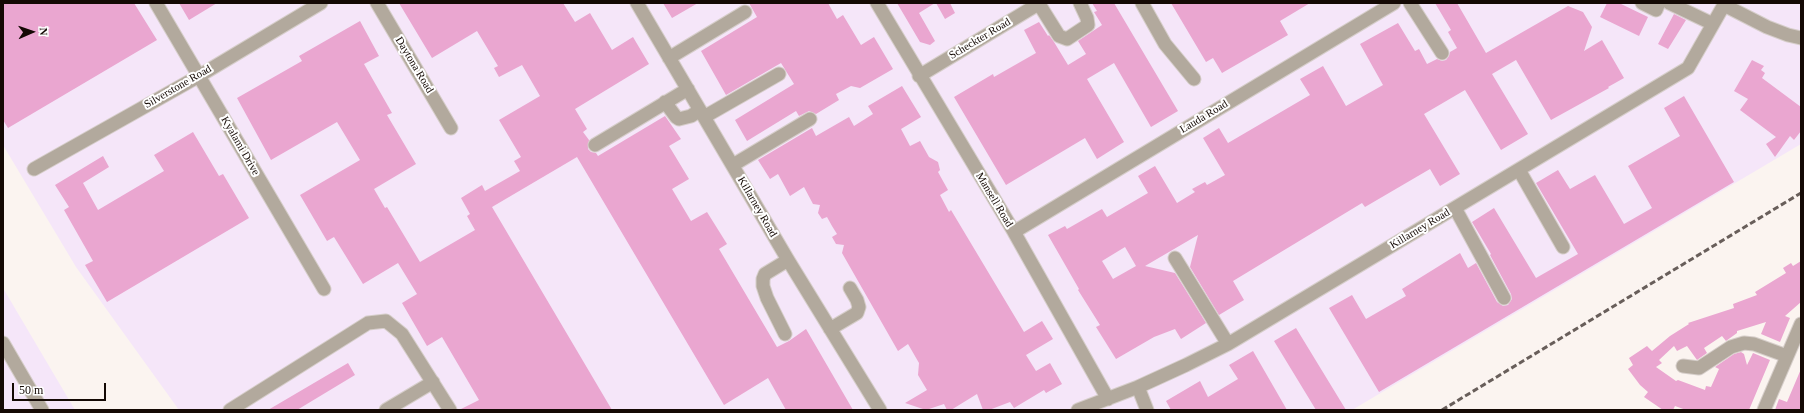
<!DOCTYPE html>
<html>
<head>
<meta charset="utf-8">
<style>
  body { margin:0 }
  #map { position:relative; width:1804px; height:413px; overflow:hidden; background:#fbf4f0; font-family:Georgia,serif }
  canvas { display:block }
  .frame { position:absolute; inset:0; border:4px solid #140904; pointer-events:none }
  .north { position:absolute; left:12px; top:12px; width:40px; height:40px; -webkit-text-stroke:3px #fff; paint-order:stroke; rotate:88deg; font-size:11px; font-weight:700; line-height:16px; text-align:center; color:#140904 }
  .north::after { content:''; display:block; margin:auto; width:14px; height:18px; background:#140904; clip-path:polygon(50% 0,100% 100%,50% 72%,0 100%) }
  .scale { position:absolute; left:12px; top:383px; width:94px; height:18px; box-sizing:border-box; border:2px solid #140904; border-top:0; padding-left:5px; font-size:12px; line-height:14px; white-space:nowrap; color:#140904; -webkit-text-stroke:3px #fff; paint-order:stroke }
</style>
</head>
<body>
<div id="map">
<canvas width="1804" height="413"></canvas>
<div class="frame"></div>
<div class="north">N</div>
<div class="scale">50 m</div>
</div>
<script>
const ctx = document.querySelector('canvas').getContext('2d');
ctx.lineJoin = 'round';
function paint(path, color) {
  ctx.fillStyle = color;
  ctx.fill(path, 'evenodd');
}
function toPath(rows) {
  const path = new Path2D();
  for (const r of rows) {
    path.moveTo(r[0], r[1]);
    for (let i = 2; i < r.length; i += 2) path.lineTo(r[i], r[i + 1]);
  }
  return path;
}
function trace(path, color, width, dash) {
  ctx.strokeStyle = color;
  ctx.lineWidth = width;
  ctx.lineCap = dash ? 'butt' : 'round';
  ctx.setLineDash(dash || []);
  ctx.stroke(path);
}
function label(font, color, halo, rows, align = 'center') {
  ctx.font = font + ' Georgia,serif';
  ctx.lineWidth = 4;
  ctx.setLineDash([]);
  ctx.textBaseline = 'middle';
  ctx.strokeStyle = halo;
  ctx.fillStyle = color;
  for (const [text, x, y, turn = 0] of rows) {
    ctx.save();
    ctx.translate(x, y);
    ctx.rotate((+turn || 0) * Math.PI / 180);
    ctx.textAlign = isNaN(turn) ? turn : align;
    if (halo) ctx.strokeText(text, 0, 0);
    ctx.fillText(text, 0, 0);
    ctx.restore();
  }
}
const industrial = toPath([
  [3,3,1801,3,1801,144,1352,410,179,410,76,267,3,145],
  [3,288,75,410,3,410]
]);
const building = toPath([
  [3,3,134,3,157,40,8,128,3,120],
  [179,3,217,3,189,20],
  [399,3,563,3,575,22,590,13,612,50,633,37,649,64,575,109,587,129,583,132,589,140,588,149,591,152,596,153,598,156,665,116,681,139,669,146,689,179,672,189,691,221,707,212,727,244,719,249,777,347,789,341,806,329,853,410,786,410,768,378,724,405,577,157,492,207,612,410,459,410,479,400,442,337,427,346,402,303,417,294,398,263,363,284,334,237,327,241,300,195,360,160,337,122,271,160,237,98,302,61,299,56,360,21,379,56,364,64,392,113,387,115,416,164,374,189,385,208,387,207,420,262,475,230,467,216,470,214,461,198,482,185,485,191,520,171,514,161,521,157,499,120,540,96,522,65,499,77,494,68,498,66,477,31,432,58],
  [663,3,698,3,672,18],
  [749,3,828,3,837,19,843,15,861,45,874,37,893,69,860,88,851,86,836,94,839,100,816,114,809,111,799,116,796,111,747,141,735,120,794,84,781,63,726,95,701,51,757,17],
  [897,3,935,3,919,13,935,41,930,45,920,42],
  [936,3,950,3,955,13,945,19],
  [1092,3,1114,3,1178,111,1151,127,1114,63,1087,79,1124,142,1097,159,1085,138,1006,185,954,97,993,74,994,77,1036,53,1024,30,1039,22,1048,36,1049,35,1054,42,1068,65,1086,54,1078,41,1102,25,1094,12,1097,11],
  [1171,3,1310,3,1280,21,1288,35,1222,73,1213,58,1206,62],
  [1435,3,1457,3,1486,53,1568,6,1583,12,1592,27,1584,51,1602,40,1624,78,1608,87,1609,88,1551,120,1516,60,1492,74,1528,134,1501,150,1465,90,1424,114,1460,174,1440,186,1430,169,1365,207,1362,203,1233,281,1244,300,1219,315,1190,267,1198,235,1145,266,1175,273,1206,323,1181,339,1175,329,1154,337,1116,359,1096,327,1100,325,1078,290,1079,289,1048,235,1065,226,1067,229,1102,209,1107,217,1148,193,1138,176,1155,166,1177,203,1195,192,1192,189,1205,182,1207,185,1225,175,1203,138,1219,128,1228,143,1310,95,1300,79,1323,66,1346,106,1383,85,1360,44,1398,23,1415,51,1419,49,1427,64,1437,59,1442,61,1446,60,1449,56,1450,52,1457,48,1448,32,1451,30],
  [1125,247,1136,266,1113,279,1102,261],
  [1607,3,1619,3,1648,17,1639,36,1600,17],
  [1674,14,1686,20,1668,49,1658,44],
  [1752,60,1764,66,1761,70,1765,73,1762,78,1801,107,1801,131,1794,140,1790,136,1775,157,1766,144,1776,137,1740,110,1748,99,1734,91],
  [902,86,921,117,901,129,910,146,920,141,929,157,938,162,940,170,938,172,948,190,940,195,949,212,951,210,1024,332,1042,321,1053,339,1026,355,1036,371,1050,363,1062,384,1046,393,1044,390,1014,408,1010,402,989,410,983,410,977,394,951,410,947,410,944,404,926,410,905,403,927,390,918,375,919,363,908,344,898,351,842,253,844,245,836,244,832,237,837,234,832,226,827,217,822,219,818,213,820,205,813,204,804,187,790,196,778,174,770,179,758,160,812,128,816,136,849,117,854,126,873,114,868,106],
  [1684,96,1734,182,1379,392,1329,308,1352,295,1366,319,1406,296,1402,289,1460,253,1468,268,1476,263,1497,302,1503,306,1508,305,1512,299,1511,294,1490,255,1491,254,1472,222,1494,208,1536,278,1578,254,1536,183,1558,170,1570,189,1595,175,1624,224,1652,208,1628,166,1680,136,1664,108],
  [193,132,219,176,223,174,249,218,107,302,85,265,93,261,64,210,69,207,55,185,103,156,109,167,83,183,98,210,164,171,154,155],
  [1801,261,1801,302,1785,316,1790,318,1780,342,1761,334,1766,322,1737,331,1737,333,1726,341,1722,336,1704,348,1707,353,1697,360,1687,346,1677,351,1674,346,1659,360,1662,363,1656,367,1676,381,1678,380,1705,390,1706,386,1711,387,1719,369,1715,367,1734,354,1741,352,1744,354,1747,365,1753,353,1770,360,1749,410,1686,410,1675,406,1673,410,1663,410,1644,397,1648,392,1640,385,1628,369,1633,365,1629,358,1647,346,1652,351,1670,336,1689,324,1688,323,1734,308,1733,304,1757,295,1755,292,1786,273,1783,268,1791,263,1793,266],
  [1296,328,1346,410,1316,410,1274,341],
  [1253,351,1287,410,1171,410,1166,401,1200,381,1208,397,1238,379,1229,365],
  [348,363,355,375,297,410,268,410],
  [1801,369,1801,410,1775,410,1779,399,1787,402]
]);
const minor = toPath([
  [156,3,324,289],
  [377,3,451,128],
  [637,3,788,260,880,410],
  [877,3,1014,232,1108,399],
  [1142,3,1165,44,1194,79],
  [1410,3,1442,53],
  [1642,3,1656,10,1659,3],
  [1669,3,1713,24],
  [1039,4,1059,36,1067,39,1088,25,1087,18,1080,3],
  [1724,5,1767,27,1788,35,1801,38],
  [669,58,745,12],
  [919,76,1040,3],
  [665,102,676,117,679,119,691,116,700,110],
  [704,117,779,74],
  [595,145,688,89],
  [733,165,810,119],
  [34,169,199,76,321,3],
  [1519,170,1563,247],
  [1455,208,1504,298],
  [1014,232,1394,3],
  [1175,258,1228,344],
  [830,329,857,313,859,307,857,300,850,288],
  [785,334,767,298,763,286,763,279,765,274,788,260],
  [3,343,42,410],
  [1683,366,1699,368,1731,347,1744,343,1754,344,1787,356],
  [1138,387,1147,410],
  [230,410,368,323,386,321,402,334,450,410],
  [386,410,433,382],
  [1078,410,1138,387,1186,365,1228,344,1688,68,1725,3],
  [1764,410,1801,324]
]);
const rail = toPath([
  [1442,410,1801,193]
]);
const streetNames = [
  ["Scheckter Road",980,39,-31],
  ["Daytona Road",414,65,59],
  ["Silverstone Road",178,87,-30],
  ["Lauda Road",1204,117,-31],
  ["Kyalami Drive",240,146,60],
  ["Mansell Road",994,200,59],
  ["Killarney Road",757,207,60],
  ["Killarney Road",1420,229,-31]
];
paint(industrial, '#f5e6f9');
paint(building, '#eaa6d0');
trace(minor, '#d6ceca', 15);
trace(minor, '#b2a99d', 13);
trace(rail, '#685e5a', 3, [6, 3]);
label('11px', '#140904', '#fff', streetNames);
</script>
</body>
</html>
